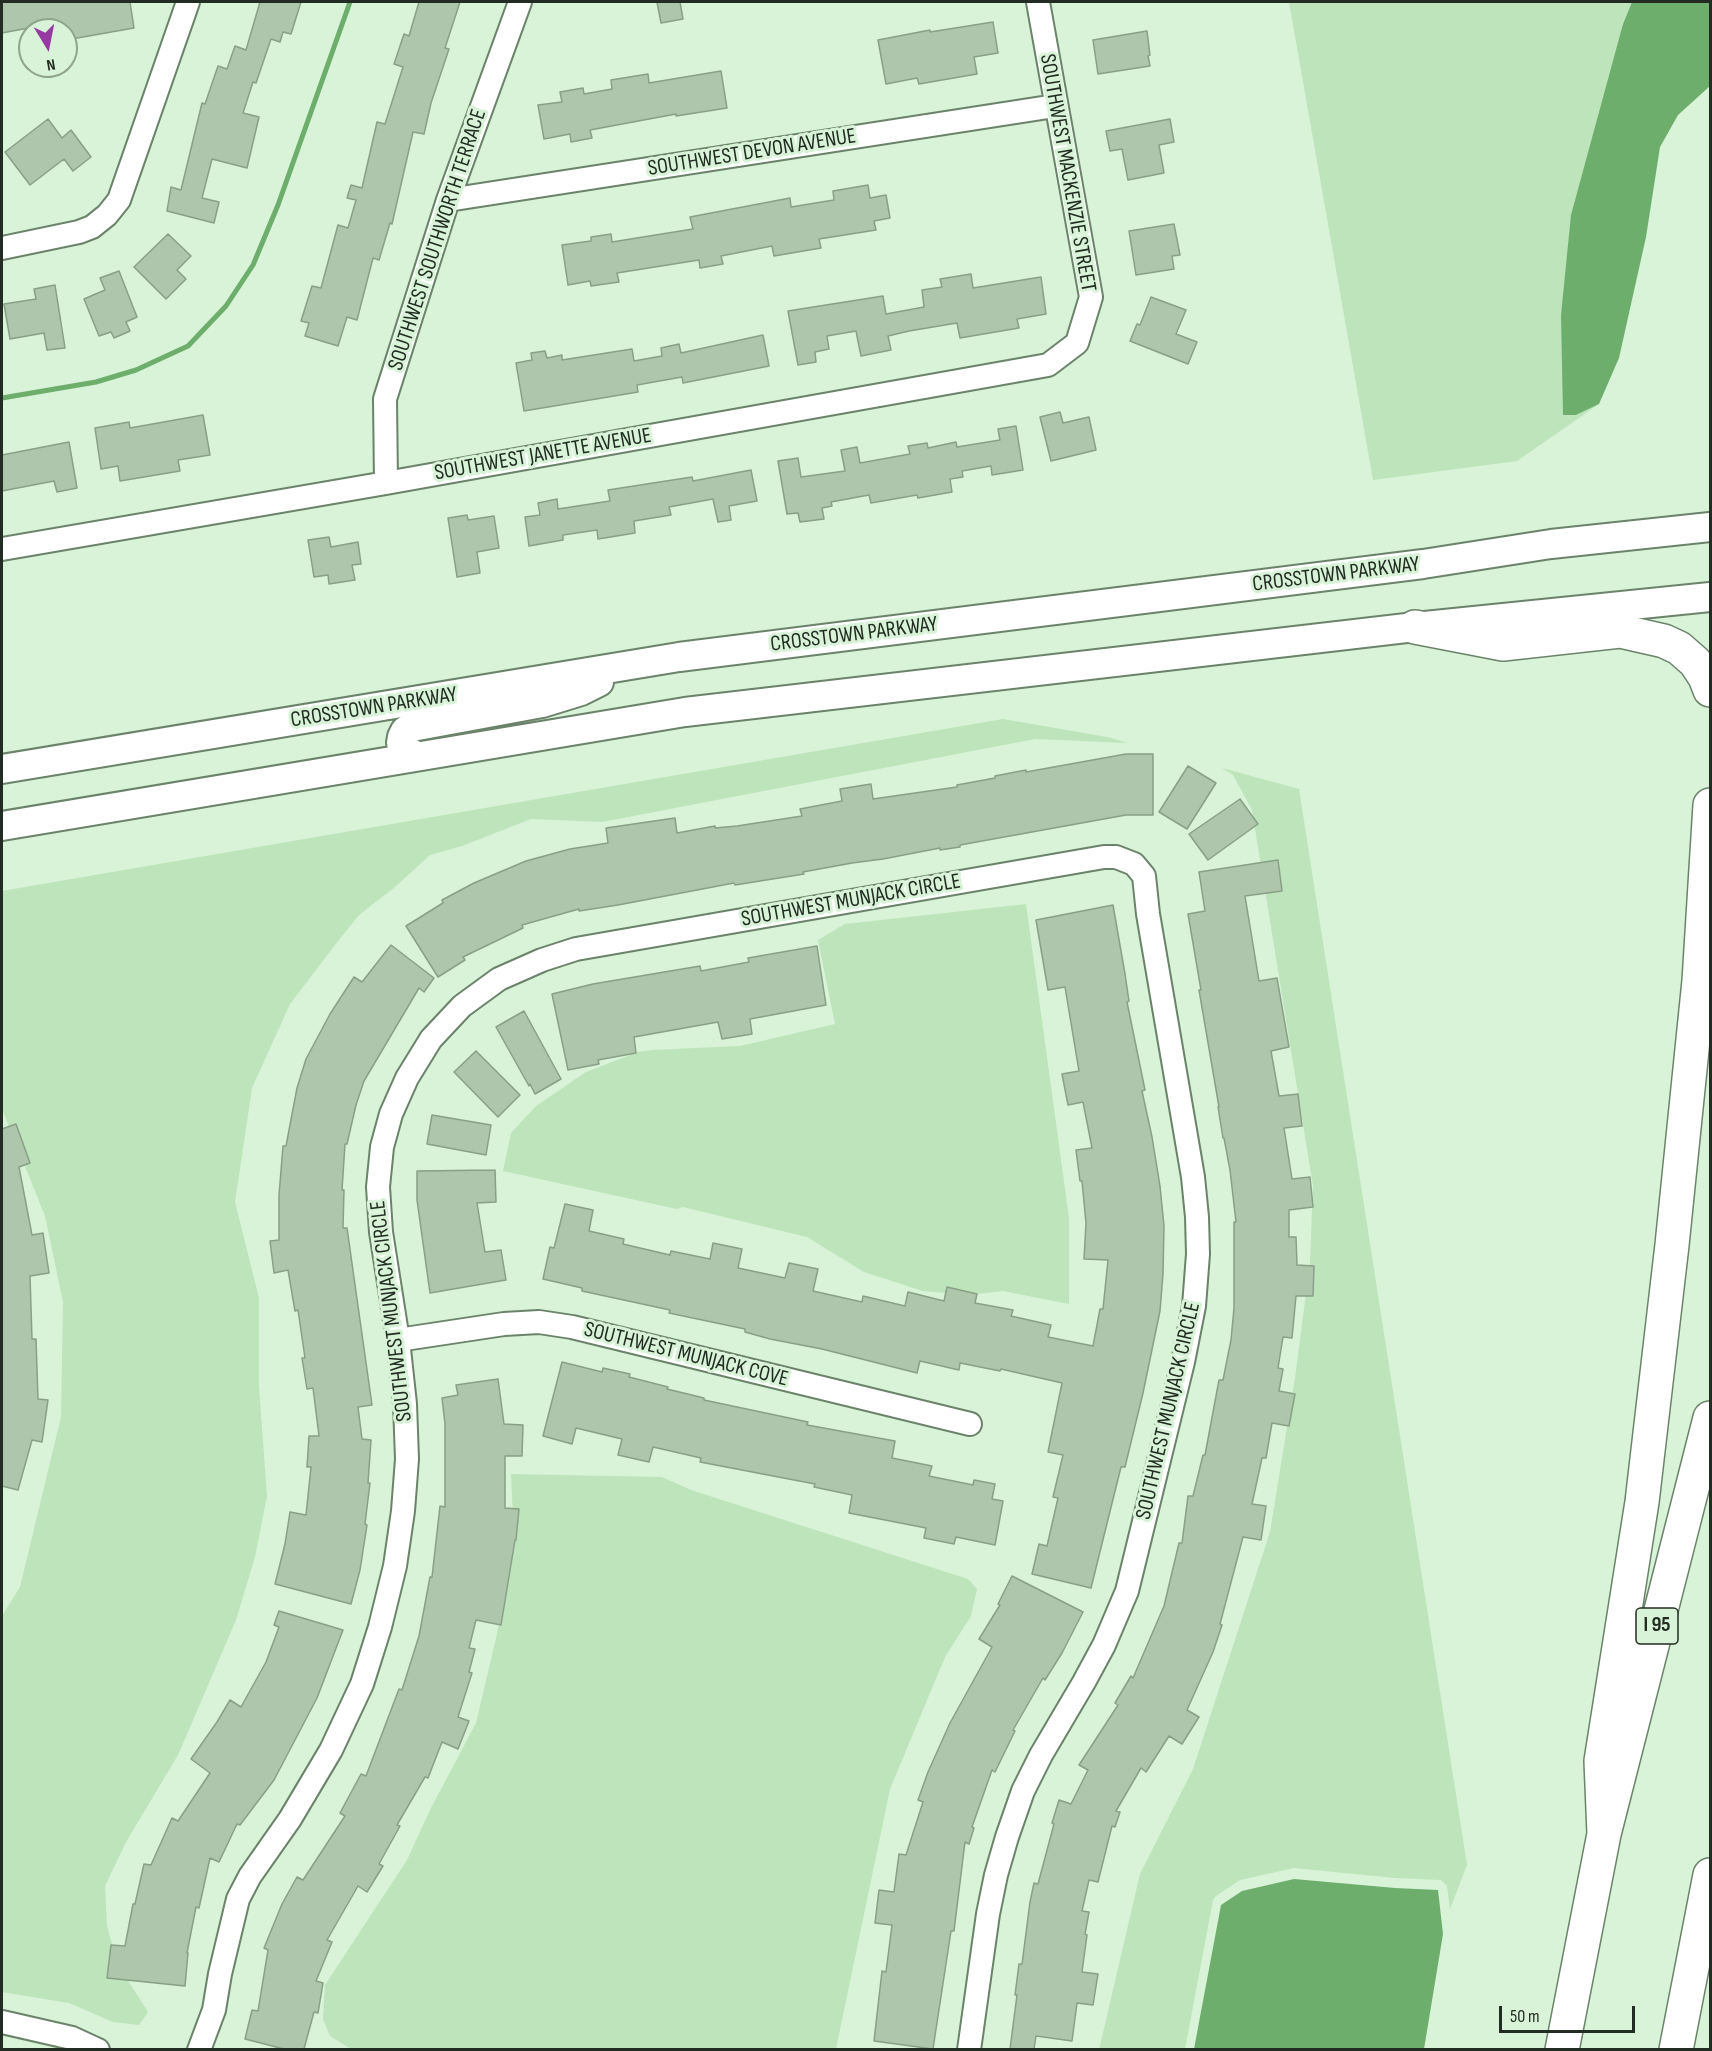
<!DOCTYPE html>
<html>
<head>
<meta charset="utf-8">
<style>
  body { margin:0 }
  #map { position:relative; width:1712px; height:2051px; overflow:hidden; background:#d8f3d7; font-family:"Sofia Sans Condensed",sans-serif }
  canvas { display:block }
  .frame { position:absolute; inset:0; border:3px solid #222c22; pointer-events:none }
  .north { position:absolute; left:18px; top:18px; width:60px; height:60px; box-sizing:border-box; background:#d8f3d7; border:2px solid #8fa38f; border-radius:50%; rotate:170deg; font-size:16px; font-weight:700; line-height:24px; text-align:center; color:#222c22 }
  .north::after { content:''; display:block; margin:auto; width:21px; height:27px; background:#9739a2; clip-path:polygon(50% 0,100% 100%,50% 72%,0 100%) }
  .scale { position:absolute; left:1499px; top:2006px; width:136px; height:27px; box-sizing:border-box; border:3px solid #222c22; border-top:0; padding-left:8px; font-size:18px; line-height:21px; white-space:nowrap; color:#222c22; -webkit-text-stroke:4px #d8f3d7; paint-order:stroke }
</style>
</head>
<body>
<div id="map">
<canvas width="1712" height="2051"></canvas>
<div class="frame"></div>
<div class="north">N</div>
<div class="scale">50 m</div>
</div>
<script>
const ctx = document.querySelector('canvas').getContext('2d');
ctx.lineJoin = 'round';
function paint(path, color) {
  ctx.fillStyle = color;
  ctx.fill(path, 'evenodd');
}
function toPath(rows) {
  const path = new Path2D();
  for (const r of rows) {
    path.moveTo(r[0], r[1]);
    for (let i = 2; i < r.length; i += 2) path.lineTo(r[i], r[i + 1]);
  }
  return path;
}
function trace(path, color, width, dash) {
  ctx.strokeStyle = color;
  ctx.lineWidth = width;
  ctx.lineCap = dash ? 'butt' : 'round';
  ctx.setLineDash(dash || []);
  ctx.stroke(path);
}
function label(font, color, halo, rows, align = 'center') {
  ctx.font = font + ' "Sofia Sans Condensed",sans-serif';
  ctx.lineWidth = 6;
  ctx.setLineDash([]);
  ctx.textBaseline = 'middle';
  ctx.strokeStyle = halo;
  ctx.fillStyle = color;
  for (const [text, x, y, turn = 0] of rows) {
    ctx.save();
    ctx.translate(x, y);
    ctx.rotate((+turn || 0) * Math.PI / 180);
    ctx.textAlign = isNaN(turn) ? turn : align;
    if (halo) ctx.strokeText(text, 0, 0);
    ctx.fillText(text, 0, 0);
    ctx.restore();
  }
}
const green = toPath([
  [1289,2,1632,2,1623,24,1576,415,1599,404,1517,461,1373,480],
  [1003,719,1107,737,1128,743,1035,739,602,822,531,819,462,846,430,855,395,887,359,915,335,945,290,1004,252,1088,235,1202,259,1298,259,1387,267,1496,255,1557,236,1620,178,1755,126,1842,105,1886,107,1926,118,1965,148,2012,139,2025,113,2022,69,2003,2,1992,2,1616,20,1587,61,1417,63,1302,45,1216,2,1109,2,891],
  [1222,768,1299,789,1467,1865,1450,1909,1447,1886,1441,1880,1395,1878,1294,1868,1240,1880,1216,1896,1213,1900,1185,2049,1099,2050,1140,1874,1193,1769,1270,1532,1295,1378,1310,1263,1313,1186,1252,810,1233,775],
  [1026,904,1069,1218,1069,1304,1003,1291,968,1295,923,1291,864,1272,807,1237,683,1207,677,1209,503,1171,511,1133,536,1106,586,1072,638,1052,652,1050,740,1046,835,1024,818,940,845,924],
  [511,1474,662,1477,691,1490,968,1579,977,1589,971,1616,945,1657,890,1789,836,2049,351,2049,330,2036,323,2019,325,1985,407,1860,431,1808,476,1723,497,1634,514,1539]
]);
const water = toPath([
  [1632,2,1710,2,1710,86,1678,115,1660,147,1646,237,1619,358,1599,404,1576,415,1563,415,1561,315,1571,215,1623,24],
  [1294,1879,1395,1888,1438,1890,1443,1934,1424,2049,1194,2049,1221,1905,1242,1891]
]);
const stream = toPath([
  [2,398,96,382,136,370,188,346,226,306,253,265,278,205,350,2]
]);
const building = toPath([
  [2,2,130,2,134,28,66,40,66,30,40,30,39,26,2,33,2,2],
  [260,2,301,2,291,34,283,32,280,42,271,39,256,83,253,82,243,113,259,117,247,168,212,159,202,198,219,202,214,223,167,211,171,187,181,190,202,103,205,104,218,66,227,69,235,46,246,50,260,2],
  [419,2,460,2,445,48,449,49,431,103,424,134,413,132,392,224,390,223,379,260,373,258,357,320,347,317,338,346,305,336,309,323,301,321,312,286,321,288,338,225,348,228,356,200,347,198,351,185,362,188,377,122,385,124,403,67,394,64,404,34,409,36,419,2],
  [657,2,680,2,683,19,661,23,657,2],
  [993,22,998,53,974,57,977,74,919,84,917,78,886,84,878,40,930,30,930,32,993,22],
  [1147,31,1150,55,1148,56,1150,66,1098,74,1093,40,1147,31],
  [721,71,727,108,676,116,676,114,590,130,592,138,571,142,570,134,544,139,538,105,562,102,560,92,583,88,584,94,612,89,611,80,648,74,649,83,721,71],
  [48,119,62,138,71,130,91,157,73,171,64,159,30,185,5,152,48,119],
  [1170,119,1174,142,1159,145,1164,173,1128,180,1122,149,1110,151,1106,131,1170,119],
  [868,185,870,198,886,195,890,218,874,221,876,230,819,239,821,248,774,256,772,246,721,256,723,264,700,268,699,260,617,273,619,282,591,286,590,281,568,285,562,245,591,241,591,237,611,234,612,242,693,229,690,217,790,198,791,207,834,200,833,191,868,185],
  [1174,224,1180,255,1172,256,1174,269,1136,275,1129,231,1174,224],
  [168,234,191,256,177,270,186,279,166,299,134,267,168,234],
  [119,271,137,317,126,322,130,331,114,338,111,332,99,336,84,299,105,290,100,278,119,271],
  [971,274,973,288,1041,277,1046,314,1017,319,1019,328,960,338,957,323,909,331,888,336,891,350,861,356,856,331,827,336,829,349,815,352,816,362,798,365,788,311,883,296,886,314,924,307,922,290,942,287,940,279,971,274],
  [55,285,65,348,47,350,44,333,10,339,4,304,36,299,34,289,55,285],
  [1151,297,1186,310,1176,334,1197,342,1188,364,1130,341,1137,324,1140,325,1151,297],
  [763,335,769,366,683,383,682,377,637,385,638,392,524,411,516,363,532,360,531,353,545,351,547,358,562,355,562,360,632,349,634,361,662,356,661,348,679,344,681,353,763,335],
  [1060,412,1063,423,1089,417,1096,450,1051,461,1040,417,1060,412],
  [203,415,210,455,178,460,180,471,120,481,118,466,101,469,95,428,129,422,130,428,203,415],
  [1016,426,1023,470,992,475,991,466,962,471,963,477,950,479,952,492,918,498,917,495,871,503,869,495,831,502,832,506,822,508,824,519,800,522,798,513,787,514,778,461,798,458,801,477,845,471,841,450,857,447,860,463,910,454,908,446,927,443,928,448,956,442,957,447,1000,440,998,429,1016,426],
  [69,442,77,488,57,492,54,481,2,491,2,455,69,442],
  [751,470,757,501,729,506,731,520,718,522,713,499,669,507,671,515,634,521,635,533,598,539,597,530,563,535,563,540,529,546,525,517,540,515,538,503,557,499,558,509,610,501,608,490,692,477,693,481,751,470],
  [467,515,468,520,494,516,499,548,477,552,480,573,457,577,448,518,467,515],
  [329,537,331,547,358,542,361,564,352,565,355,580,329,584,328,575,314,577,308,540,329,537],
  [1126,754,1153,754,1153,815,1126,815,960,845,960,847,940,850,940,848,883,859,852,863,803,872,804,874,735,885,734,883,618,905,579,911,579,909,522,925,523,928,463,957,465,960,438,977,406,926,443,903,442,900,474,883,526,861,570,849,608,843,606,828,675,818,677,833,715,826,715,828,737,826,802,816,800,809,842,801,840,789,871,784,873,799,957,787,957,785,995,778,995,776,1026,770,1026,772,1126,754],
  [1188,766,1216,783,1187,829,1159,812,1188,766],
  [1240,799,1258,824,1208,860,1189,834,1240,799],
  [1278,860,1282,891,1245,896,1259,981,1277,978,1289,1047,1271,1051,1279,1096,1298,1094,1302,1126,1284,1128,1292,1179,1310,1177,1313,1207,1289,1210,1289,1237,1296,1237,1297,1265,1314,1266,1313,1296,1296,1296,1292,1338,1283,1337,1278,1368,1283,1369,1279,1391,1295,1394,1289,1426,1272,1423,1266,1458,1262,1458,1252,1504,1266,1506,1261,1540,1243,1537,1220,1624,1222,1625,1213,1652,1187,1710,1199,1717,1182,1744,1169,1736,1146,1772,1141,1768,1116,1811,1120,1812,1115,1827,1112,1826,1098,1882,1089,1880,1082,1911,1089,1912,1085,1934,1087,1935,1082,1972,1098,1974,1093,2005,1077,2003,1072,2041,1036,2036,1034,2049,1010,2049,1017,1995,1015,1995,1019,1964,1022,1964,1030,1902,1034,1883,1038,1884,1054,1824,1052,1823,1059,1800,1071,1804,1088,1770,1079,1765,1118,1705,1115,1703,1131,1676,1133,1678,1164,1606,1179,1543,1182,1543,1188,1496,1193,1496,1203,1455,1205,1455,1219,1380,1223,1380,1231,1340,1234,1308,1234,1222,1236,1222,1230,1170,1224,1138,1223,1138,1218,1107,1219,1107,1199,990,1201,990,1188,914,1205,911,1199,872,1278,860],
  [1113,905,1125,974,1129,1001,1127,1002,1145,1090,1142,1091,1152,1137,1160,1186,1164,1226,1163,1274,1160,1311,1143,1393,1125,1467,1121,1467,1091,1588,1032,1574,1039,1544,1047,1546,1058,1498,1053,1497,1063,1455,1048,1452,1062,1383,1001,1369,1000,1371,960,1363,959,1370,920,1361,917,1373,822,1349,770,1339,745,1332,745,1329,669,1313,670,1310,582,1291,582,1288,543,1279,550,1247,554,1248,565,1204,593,1210,589,1231,624,1239,623,1244,670,1255,671,1251,710,1259,713,1243,742,1249,738,1268,785,1278,789,1263,818,1269,813,1291,862,1302,863,1296,905,1306,908,1292,944,1301,947,1287,977,1294,975,1303,1013,1310,1011,1316,1051,1325,1048,1337,1093,1346,1100,1309,1103,1309,1108,1260,1084,1259,1086,1223,1082,1181,1080,1181,1076,1150,1092,1148,1083,1102,1068,1105,1062,1074,1079,1071,1065,987,1048,990,1036,920,1113,905],
  [391,945,434,978,424,992,419,988,364,1081,356,1105,347,1144,345,1144,342,1190,344,1190,343,1228,347,1228,372,1405,358,1407,362,1439,371,1440,368,1483,370,1483,365,1524,367,1525,360,1570,351,1604,275,1584,285,1544,290,1512,306,1515,311,1467,307,1467,309,1436,319,1436,313,1388,307,1389,302,1358,305,1358,298,1310,295,1311,288,1270,274,1273,270,1241,279,1240,279,1195,283,1146,286,1146,297,1088,306,1059,330,1014,354,977,362,982,391,945],
  [817,946,826,1005,750,1019,752,1034,722,1039,718,1022,634,1037,636,1053,598,1060,599,1064,568,1070,552,994,593,984,700,966,701,971,749,962,748,958,817,946],
  [524,1011,561,1079,535,1094,530,1084,529,1086,496,1027,524,1011],
  [476,1051,520,1095,498,1117,454,1072,476,1051],
  [432,1115,491,1125,486,1155,427,1144,432,1115],
  [16,1124,30,1163,19,1167,32,1235,43,1233,49,1273,30,1276,32,1339,36,1339,38,1399,48,1400,42,1442,32,1440,18,1490,2,1486,2,1129,16,1124],
  [495,1170,496,1202,477,1203,485,1252,501,1250,506,1280,430,1293,417,1200,417,1171,495,1170],
  [562,1362,602,1372,603,1368,630,1374,629,1377,668,1387,667,1389,704,1398,704,1400,808,1422,807,1425,895,1441,892,1458,932,1466,929,1476,973,1485,974,1480,995,1484,992,1499,1003,1501,995,1545,956,1537,954,1544,924,1538,926,1528,849,1513,852,1495,814,1487,815,1484,700,1462,701,1458,653,1447,649,1462,618,1455,622,1439,576,1428,572,1444,543,1436,562,1362],
  [498,1379,504,1424,523,1425,522,1456,505,1456,505,1508,519,1509,516,1540,515,1540,501,1625,476,1620,469,1648,475,1649,469,1672,472,1673,458,1717,469,1721,458,1749,442,1742,428,1778,425,1777,397,1825,400,1826,379,1864,383,1866,367,1892,358,1886,327,1940,332,1942,316,1981,323,1983,318,2013,314,2012,304,2049,284,2049,245,2039,252,2010,258,2011,268,1950,264,1948,282,1904,297,1877,303,1880,345,1816,340,1813,361,1774,366,1776,399,1689,402,1690,419,1636,430,1577,432,1577,440,1506,445,1507,445,1424,442,1398,458,1395,456,1385,498,1379],
  [1012,1576,1083,1612,1062,1653,1045,1680,1043,1678,1013,1730,1015,1731,995,1772,992,1770,972,1827,974,1828,969,1844,965,1842,954,1931,951,1931,933,2049,874,2041,882,1971,886,1972,892,1925,875,1923,879,1890,894,1892,899,1854,906,1855,923,1802,918,1800,928,1772,950,1723,992,1647,979,1639,1000,1605,998,1604,1012,1576],
  [279,1611,343,1630,317,1698,274,1780,240,1825,237,1824,219,1862,210,1858,199,1908,196,1907,187,1953,188,1953,185,1986,107,1978,111,1945,125,1946,133,1904,135,1904,144,1864,151,1865,172,1818,178,1821,210,1773,191,1759,217,1722,230,1700,241,1707,266,1662,279,1627,274,1625,279,1611]
]);
const minor = toPath([
  [448,200,1055,106],
  [2,248,79,232,92,227,107,215,119,200,188,2],
  [386,483,385,399,448,200,520,2],
  [2,549,386,483,1048,365,1077,343,1091,297,1038,2],
  [398,1340,504,1324,539,1322,572,1327,970,1424],
  [2,2022,72,2038,98,2050],
  [199,2050,214,2010,220,1974,238,1899,250,1876,290,1819,331,1750,362,1684,380,1627,395,1566,403,1511,407,1459,405,1404,398,1340,381,1232,378,1187,382,1147,391,1114,407,1078,431,1039,462,1006,499,979,542,960,576,949,1104,857,1116,857,1134,864,1144,876,1148,914,1193,1177,1197,1217,1198,1254,1194,1306,1183,1362,1127,1591,1104,1645,1084,1682,1041,1755,1023,1791,1007,1837,996,1875,988,1914,969,2050]
]);
const major = toPath([
  [417,756,405,750,401,743,402,737,405,731,412,727,542,703,581,691,599,682],
  [2,769,679,657,1423,564,1551,544,1710,527],
  [2,826,685,712,1415,627,1710,597]
]);
const highway = toPath([
  [1415,627,1503,644,1620,631,1664,641,1679,648,1695,662,1705,677,1710,690],
  [1604,1834,1601,1761,1642,1502,1672,1245,1699,981,1710,805],
  [1562,2050,1604,1834,1710,1418],
  [1676,2050,1710,1875]
]);
const shields = [
  [1657,1626,42]
];
const shieldNames = [
  ["I 95",1657,1626]
];
const streetNames = [
  ["SOUTHWEST DEVON AVENUE",752,153,-9],
  ["SOUTHWEST MACKENZIE STREET",1067,173,80],
  ["SOUTHWEST SOUTHWORTH TERRACE",438,240,-72],
  ["SOUTHWEST JANETTE AVENUE",543,455,-10],
  ["CROSSTOWN PARKWAY",1336,575,-7],
  ["CROSSTOWN PARKWAY",854,635,-7],
  ["CROSSTOWN PARKWAY",374,708,-9],
  ["SOUTHWEST MUNJACK CIRCLE",851,901,-10],
  ["SOUTHWEST MUNJACK CIRCLE",392,1311,-97],
  ["SOUTHWEST MUNJACK COVE",686,1355,14],
  ["SOUTHWEST MUNJACK CIRCLE",1169,1411,-77]
];
paint(green, '#bde4bb');
paint(water, '#6eae6c');
trace(stream, '#6eae6c', 5);
paint(building, '#aec7ac');
trace(building, '#87a086', 1.5);
trace(minor, '#6b836a', 26);
trace(major, '#6b836a', 32);
trace(highway, '#6b836a', 36);
trace(minor, '#fff', 22);
trace(major, '#fff', 28);
trace(highway, '#fff', 33);
for (const [x, y, w] of shields) {
  const box = new Path2D();
  box.roundRect(x - w / 2, y - 18, w, 36, 4.5);
  ctx.fillStyle = '#d8f3d7';
  ctx.fill(box);
  trace(box, '#222c22', 1.5);
}
label('bold 21px', '#222c22', null, shieldNames);
label('22px', '#222c22', '#d8f3d7', streetNames);
</script>
</body>
</html>
